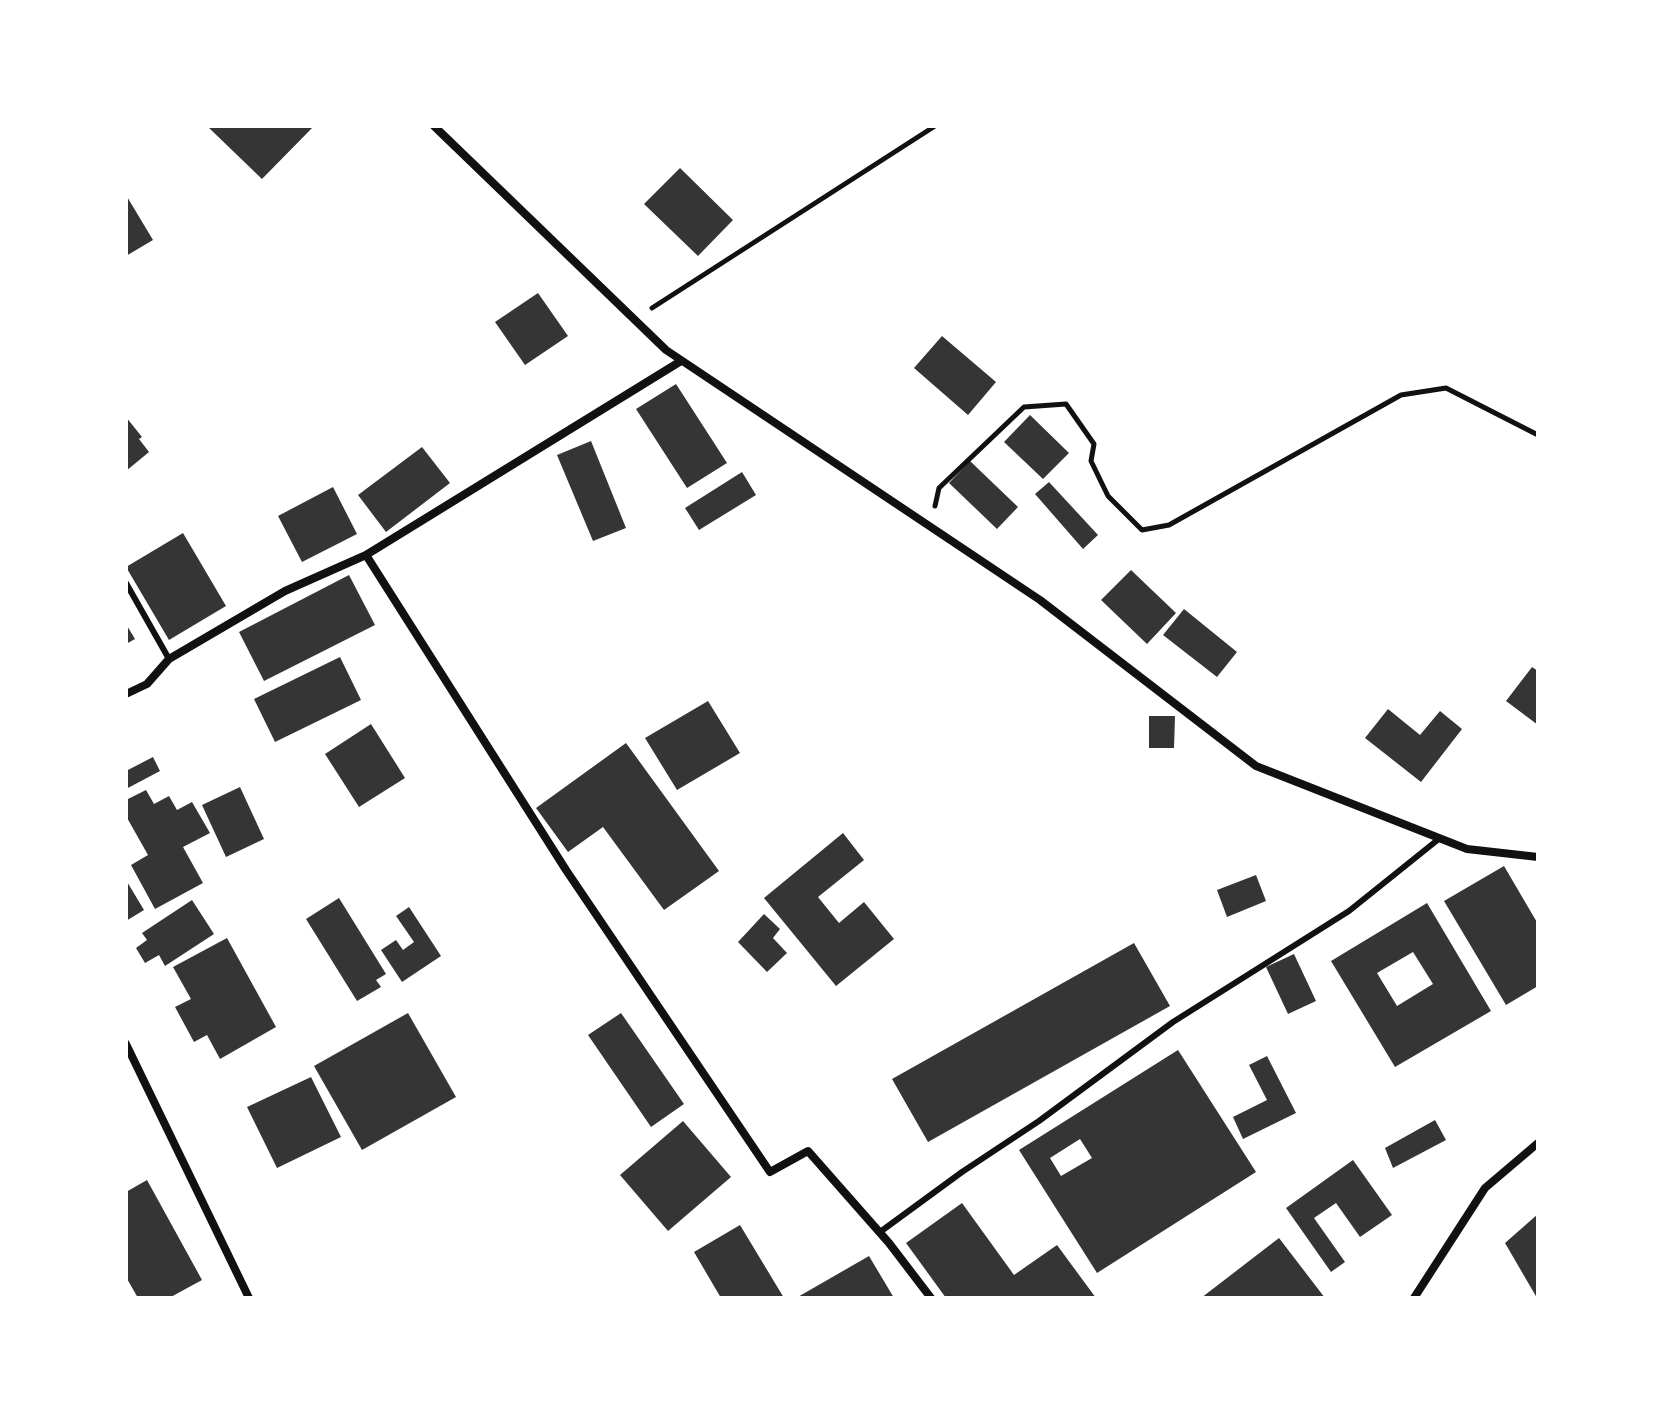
<!DOCTYPE html>
<html>
<head>
<meta charset="utf-8">
<style>
  body { margin:0 }
  #map { position:relative; width:1664px; height:1424px; overflow:hidden; background:#fff; font-family:"PT Sans Narrow",sans-serif }
  canvas { display:block }
  .frame { position:absolute; inset:0; border:128px solid #fff; pointer-events:none }
</style>
</head>
<body>
<div id="map">
<canvas width="1664" height="1424"></canvas>
<div class="frame"></div>
</div>
<script>
const ctx = document.querySelector('canvas').getContext('2d');
ctx.lineJoin = 'round';
function paint(path, color) {
  ctx.fillStyle = color;
  ctx.fill(path, 'evenodd');
}
function toPath(rows) {
  const path = new Path2D();
  for (const r of rows) {
    path.moveTo(r[0], r[1]);
    for (let i = 2; i < r.length; i += 2) path.lineTo(r[i], r[i + 1]);
  }
  return path;
}
function trace(path, color, width, dash) {
  ctx.strokeStyle = color;
  ctx.lineWidth = width;
  ctx.lineCap = dash ? 'butt' : 'round';
  ctx.setLineDash(dash || []);
  ctx.stroke(path);
}
const building = toPath([
  [207,126,314,126,262,179],
  [680,168,733,220,698,256,644,204],
  [126,195,153,240,126,256],
  [538,293,568,336,525,365,495,322],
  [942,336,996,382,968,415,914,368],
  [676,384,727,463,687,488,636,409],
  [1030,415,1069,453,1043,479,1004,442],
  [126,417,142,437,139,439,149,452,126,471],
  [591,441,626,528,593,541,557,455],
  [422,447,450,483,386,532,358,495],
  [970,461,1018,507,997,529,949,483],
  [742,472,756,495,699,530,685,508],
  [1049,482,1098,535,1083,549,1035,494],
  [333,487,357,534,302,562,278,516],
  [183,533,226,606,169,640,126,567],
  [1131,570,1176,613,1147,644,1101,600],
  [349,575,375,625,264,681,239,632],
  [1184,609,1237,652,1217,677,1163,635],
  [126,624,135,639,126,644],
  [340,657,361,700,275,742,254,699],
  [1532,667,1538,671,1538,725,1506,701],
  [708,701,740,753,677,790,645,738],
  [1388,709,1420,735,1440,711,1462,729,1421,782,1365,738],
  [1149,716,1175,716,1174,748,1149,748],
  [371,724,405,778,359,807,325,754],
  [626,743,719,871,664,910,603,827,568,852,536,808],
  [153,757,160,771,126,789,126,771],
  [240,787,264,839,226,857,202,805],
  [146,790,154,804,169,796,177,810,192,802,210,833,183,847,203,883,155,909,131,865,148,855,126,816,126,800],
  [843,833,864,860,818,897,839,923,864,902,894,939,836,986,764,898],
  [1504,866,1538,924,1538,986,1506,1005,1444,901],
  [1256,875,1266,901,1227,917,1217,890],
  [126,880,144,910,126,921],
  [339,898,386,974,376,980,381,987,357,1001,306,919],
  [192,900,214,934,165,966,159,955,145,963,136,948,147,940,142,933],
  [1427,903,1491,1011,1395,1067,1331,961],
  [1413,952,1433,984,1397,1006,1377,973],
  [409,907,441,956,402,982,381,950,396,940,403,950,414,942,396,916],
  [764,914,780,929,773,938,787,953,767,972,738,942],
  [227,938,276,1027,220,1059,207,1035,194,1042,175,1007,191,999,173,967],
  [1134,943,1170,1006,928,1142,892,1079],
  [1294,954,1316,1001,1288,1014,1266,967],
  [408,1013,456,1097,362,1150,314,1066],
  [621,1013,684,1104,651,1127,588,1035],
  [1178,1050,1256,1172,1097,1273,1019,1150],
  [1080,1139,1092,1158,1061,1176,1050,1158],
  [1267,1056,1296,1113,1243,1139,1233,1117,1267,1100,1249,1065],
  [311,1077,341,1137,277,1168,247,1107],
  [1435,1120,1446,1140,1393,1168,1385,1148],
  [683,1121,731,1177,668,1231,620,1175],
  [1353,1160,1392,1215,1360,1237,1336,1203,1314,1218,1345,1262,1331,1272,1286,1208],
  [147,1180,202,1280,169,1298,138,1298,126,1277,126,1192],
  [962,1203,1014,1275,1057,1245,1096,1298,946,1298,906,1243],
  [1538,1214,1538,1298,1537,1298,1505,1243],
  [740,1225,784,1298,721,1298,694,1252],
  [1279,1238,1325,1298,1201,1298],
  [869,1256,894,1298,796,1298]
]);
const path = toPath([
  [652,308,935,126],
  [935,506,939,488,1024,407,1066,404,1094,444,1091,461,1108,496,1142,530,1169,525,1401,395,1446,388,1538,435]
]);
const service = toPath([
  [126,583,169,659],
  [880,1232,962,1172,1039,1121,1173,1022,1349,911,1440,838]
]);
const minor = toPath([
  [434,126,666,350,1040,600,1256,766,1467,849,1538,857],
  [681,361,366,555,566,870,770,1172,808,1151,889,1243,931,1298],
  [126,694,147,684,169,659,285,591,366,555],
  [126,1044,249,1298],
  [1414,1298,1485,1188,1538,1143]
]);
paint(building, '#353535');
trace(path, '#111', 5);
trace(service, '#111', 6);
trace(minor, '#111', 8);
</script>
</body>
</html>
